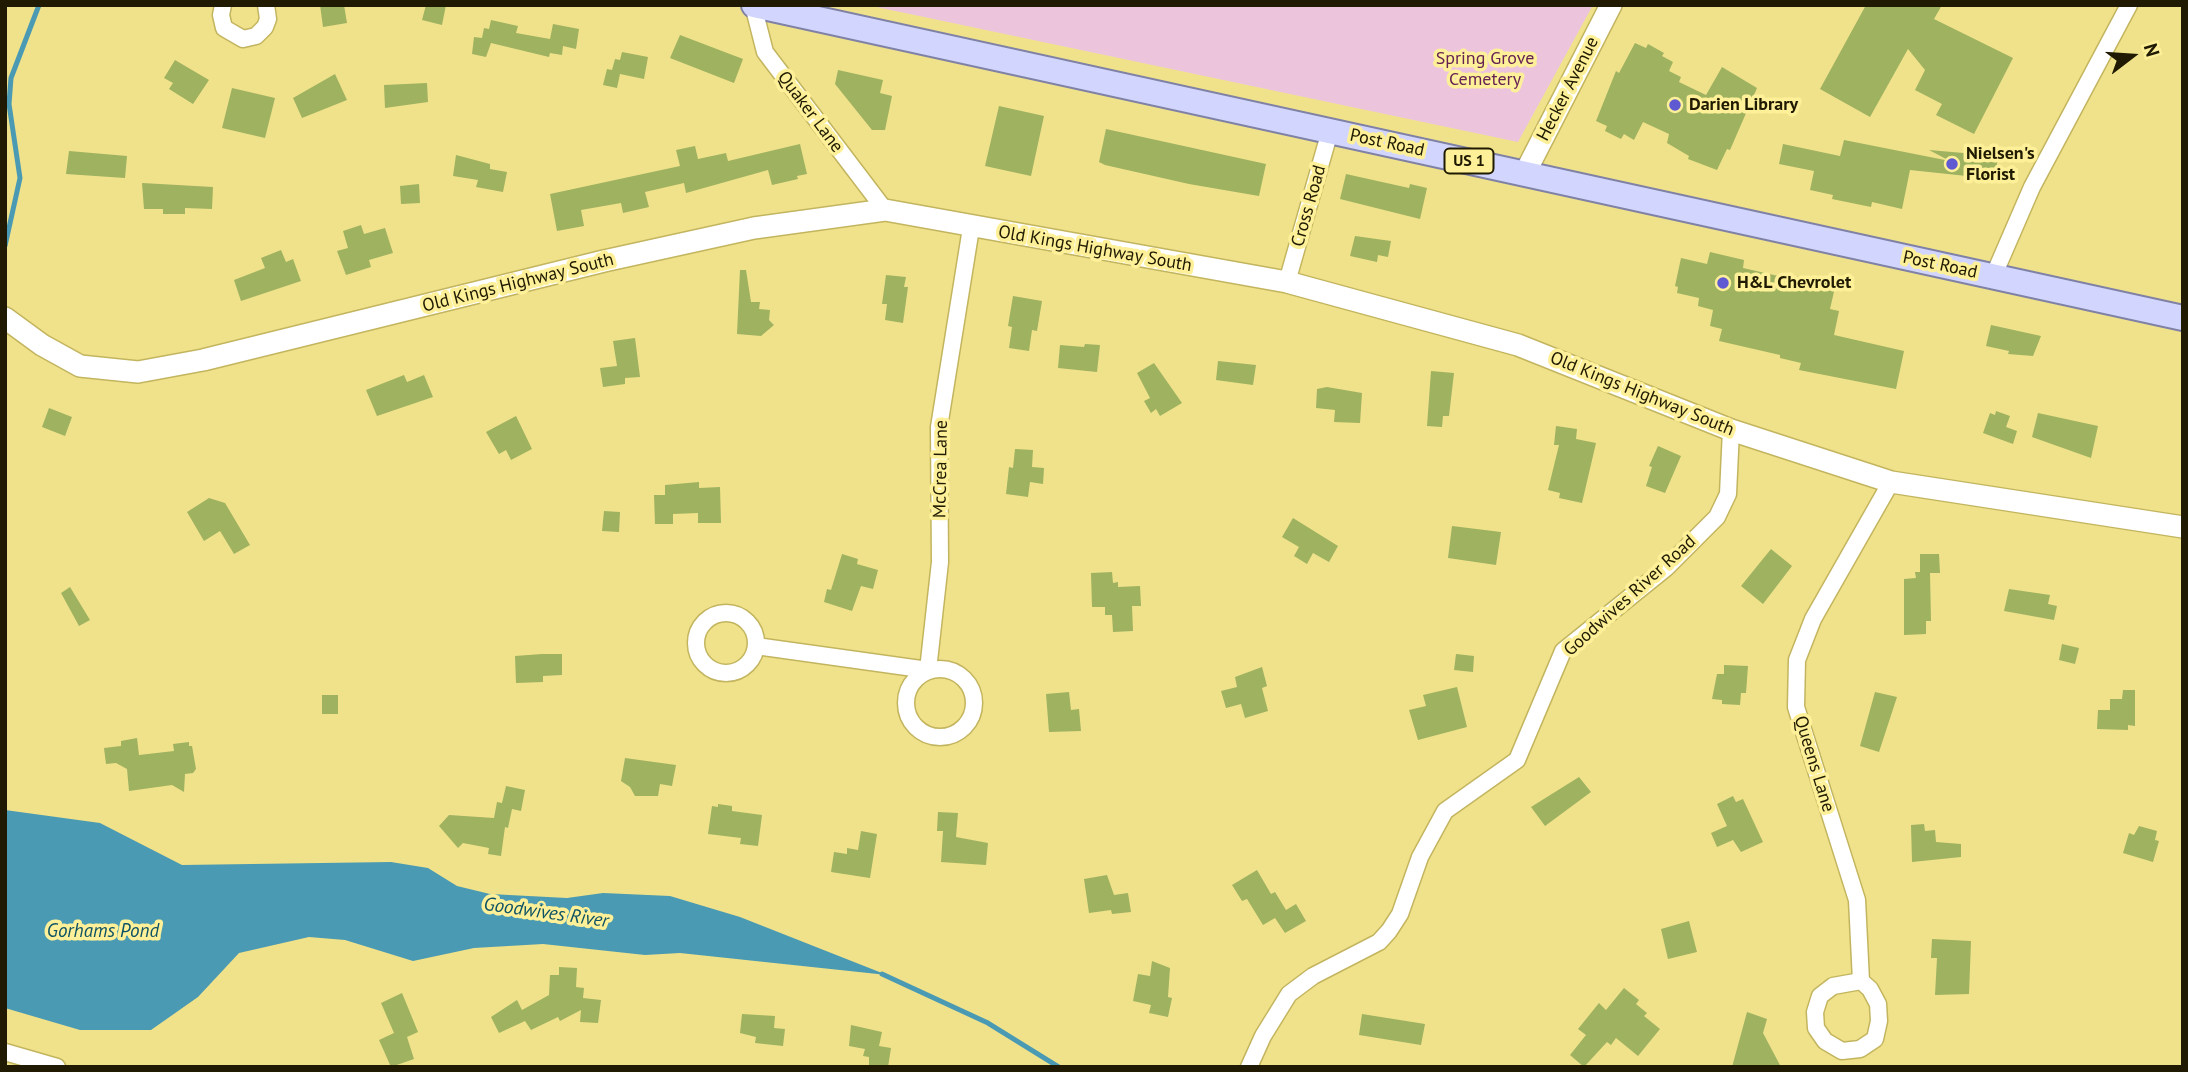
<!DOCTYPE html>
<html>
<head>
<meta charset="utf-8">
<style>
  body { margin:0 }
  #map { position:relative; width:2188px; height:1072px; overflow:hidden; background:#f0e28b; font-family:"PT Sans",sans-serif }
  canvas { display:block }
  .frame { position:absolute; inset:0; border:7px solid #1f1a01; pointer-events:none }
  .north { position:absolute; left:2097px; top:21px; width:70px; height:70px; -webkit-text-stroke:5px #fdf098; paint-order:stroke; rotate:73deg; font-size:19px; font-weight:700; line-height:28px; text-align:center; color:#1f1a01 }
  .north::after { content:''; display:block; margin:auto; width:24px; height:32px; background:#1f1a01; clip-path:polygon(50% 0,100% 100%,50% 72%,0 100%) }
</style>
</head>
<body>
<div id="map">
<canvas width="2188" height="1072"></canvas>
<div class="frame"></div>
<div class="north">N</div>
</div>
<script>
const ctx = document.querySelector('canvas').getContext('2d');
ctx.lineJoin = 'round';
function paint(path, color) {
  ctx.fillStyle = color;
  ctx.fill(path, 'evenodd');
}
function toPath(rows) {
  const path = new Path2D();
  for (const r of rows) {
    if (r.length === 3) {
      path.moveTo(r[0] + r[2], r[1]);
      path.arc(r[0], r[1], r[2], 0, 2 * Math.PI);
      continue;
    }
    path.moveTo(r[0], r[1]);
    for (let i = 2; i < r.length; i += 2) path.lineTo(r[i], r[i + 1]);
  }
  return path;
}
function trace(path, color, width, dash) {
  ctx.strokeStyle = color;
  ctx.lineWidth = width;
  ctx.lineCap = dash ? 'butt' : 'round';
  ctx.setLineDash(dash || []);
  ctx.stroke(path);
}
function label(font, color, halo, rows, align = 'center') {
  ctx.font = font + ' "PT Sans",sans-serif';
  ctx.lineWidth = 7;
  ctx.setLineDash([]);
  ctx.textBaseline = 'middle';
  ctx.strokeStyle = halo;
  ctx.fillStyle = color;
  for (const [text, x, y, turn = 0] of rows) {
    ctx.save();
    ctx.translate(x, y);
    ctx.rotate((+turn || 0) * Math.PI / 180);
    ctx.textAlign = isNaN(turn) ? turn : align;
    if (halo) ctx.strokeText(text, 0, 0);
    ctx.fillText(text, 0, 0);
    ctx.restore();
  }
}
const green = toPath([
  [867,5,1593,5,1518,142]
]);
const water = toPath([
  [5,810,100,823,182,865,391,862,428,868,457,886,490,894,567,898,603,893,670,896,740,917,887,975,680,953,645,955,543,944,474,948,413,961,345,940,309,937,239,953,198,997,151,1030,80,1030,5,1008]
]);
const stream = toPath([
  [5,246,20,178,9,104,11,78,39,5],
  [882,974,988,1023,1059,1067]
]);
const building = toPath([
  [320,5,344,5,347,23,323,27],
  [426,5,446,5,442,25,422,20],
  [1866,5,1942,5,1934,19,2013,58,1974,134,1936,115,1942,104,1915,90,1925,70,1908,49,1870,117,1820,89],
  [491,20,518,26,516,33,550,39,553,24,579,29,576,49,563,46,562,55,550,53,549,57,491,43,486,57,472,54,474,37,482,38,484,28,489,29],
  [680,35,743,59,734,83,670,58],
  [1635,43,1646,48,1648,44,1664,53,1662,56,1673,62,1669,71,1681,77,1679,82,1706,95,1722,67,1757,88,1730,150,1727,149,1717,170,1688,159,1689,156,1667,143,1669,134,1643,122,1634,140,1624,134,1621,139,1605,131,1607,126,1596,121,1616,71,1619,73],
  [622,52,648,57,644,79,620,74,617,88,603,85,607,69,612,70,615,59,620,60],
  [175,60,209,80,193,104,169,89,173,83,164,78],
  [838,70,883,80,880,93,892,96,885,130,872,130,835,84],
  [335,74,347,100,302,118,293,98],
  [427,83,428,102,385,108,384,85],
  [232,88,275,98,265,138,222,128],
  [999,106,1044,116,1031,176,985,166],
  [1106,129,1266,164,1259,196,1189,184,1105,165,1099,162],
  [1844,140,1950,161,1929,150,1998,156,1995,179,1910,170,1902,209,1872,202,1871,207,1832,199,1833,195,1810,190,1814,171,1779,164,1783,144,1840,156],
  [800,144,807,174,797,176,798,179,772,185,768,170,686,193,684,183,645,192,649,207,623,213,621,203,581,210,584,226,557,231,550,194,680,166,676,150,695,146,698,159,726,153,728,161],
  [69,151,127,156,125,178,66,174],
  [456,155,490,164,490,169,507,172,503,192,476,187,478,180,453,176],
  [1346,174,1409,188,1410,184,1427,188,1420,219,1340,199],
  [142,183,213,187,212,209,185,208,185,214,163,214,163,209,144,209],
  [419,184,420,203,401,204,400,186],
  [361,225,364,234,385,228,393,253,369,260,371,267,346,275,337,251,348,248,343,231],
  [1355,236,1391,241,1388,257,1378,255,1377,262,1350,256],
  [281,250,286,262,293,259,301,281,241,301,234,280,265,268,261,258],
  [1710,252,1744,260,1743,268,1796,280,1797,276,1836,283,1830,309,1839,311,1834,335,1904,351,1896,389,1799,370,1801,363,1780,358,1780,355,1719,341,1722,329,1710,326,1713,310,1698,306,1699,298,1677,293,1678,287,1675,286,1681,258,1707,264],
  [740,270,746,270,751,302,760,302,759,309,770,310,769,320,774,325,761,336,737,334],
  [886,275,906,277,904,287,908,287,903,323,885,320,887,304,882,304],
  [1013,296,1042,301,1037,331,1032,330,1029,351,1009,348,1012,327,1008,326],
  [1991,325,2041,336,2033,356,2008,354,2009,351,1986,346],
  [635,338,640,377,625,378,625,384,603,387,600,368,617,366,613,341],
  [1085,344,1100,345,1097,372,1058,368,1060,345,1084,347],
  [1218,361,1256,365,1253,385,1216,380],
  [1154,363,1182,403,1160,416,1156,409,1151,413,1144,401,1150,398,1137,373],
  [1431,371,1454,373,1449,416,1443,416,1442,427,1427,426],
  [404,375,407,382,424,375,433,397,377,416,366,390],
  [1327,387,1362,393,1360,423,1334,422,1335,410,1316,408,1317,389],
  [49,408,72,417,65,436,42,427],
  [1996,411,2010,416,2006,427,2017,431,2013,444,1983,433,1990,413,1995,415],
  [2038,413,2098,426,2091,458,2032,437],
  [516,416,532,449,511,460,506,450,499,454,486,432],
  [1556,426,1577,429,1576,439,1596,443,1582,503,1559,498,1560,493,1548,490,1559,445,1554,445],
  [1658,446,1681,456,1665,493,1646,486,1652,467,1649,466],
  [1015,449,1033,450,1032,467,1044,468,1043,484,1030,482,1028,497,1006,494,1009,467,1013,468],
  [699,482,699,488,720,487,721,523,698,523,698,513,673,514,673,524,655,524,654,495,665,495,665,485],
  [209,498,225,503,250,545,234,554,220,531,204,541,187,512],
  [604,511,620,512,619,532,602,531],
  [1293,518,1338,546,1329,562,1313,553,1307,564,1294,556,1299,547,1282,537],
  [1452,526,1501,532,1496,565,1448,558],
  [1771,549,1792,566,1763,604,1741,586],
  [842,554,858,559,857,564,878,570,873,589,861,586,852,611,824,602,827,589,831,590],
  [1920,554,1939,554,1940,573,1930,573,1931,621,1926,621,1926,634,1904,635,1904,579,1916,578,1915,572,1920,572],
  [1112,572,1113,583,1118,582,1118,587,1140,586,1141,606,1132,606,1133,631,1113,632,1112,615,1105,615,1105,607,1092,607,1091,573],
  [70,587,90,620,79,626,61,593],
  [2009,589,2050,595,2048,604,2057,606,2054,620,2004,611],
  [2062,644,2079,648,2075,664,2059,660],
  [542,654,562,654,562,675,543,676,543,682,516,683,515,656],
  [1456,654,1474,656,1473,672,1454,670],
  [1724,665,1748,666,1746,693,1741,693,1740,705,1722,704,1722,700,1712,699,1717,674,1724,674],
  [1262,667,1267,686,1262,688,1268,711,1245,718,1241,704,1226,708,1221,691,1237,687,1235,677],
  [1457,687,1467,727,1418,740,1409,710,1426,706,1423,695],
  [2123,690,2135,690,2135,726,2128,725,2128,730,2097,729,2098,710,2110,710,2110,699,2122,699],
  [1069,692,1071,710,1079,709,1081,731,1049,732,1046,694],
  [1875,692,1897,697,1879,752,1860,746],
  [322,695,338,695,338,714,322,714],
  [137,738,139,755,174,751,173,744,189,742,189,746,192,746,196,769,193,773,185,774,184,792,172,785,129,791,127,769,116,763,106,764,104,748,121,746,121,741],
  [625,758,676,765,672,786,660,784,658,796,635,796,630,787,621,781],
  [1579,777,1591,792,1545,826,1531,807],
  [506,786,525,790,521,811,512,809,508,828,505,827,501,856,488,854,489,848,463,843,458,848,439,826,449,815,494,818,497,802,502,803],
  [1733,796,1736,802,1743,799,1763,842,1741,852,1733,840,1717,847,1711,833,1727,826,1717,804],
  [718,804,732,806,732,811,762,815,758,846,740,844,741,838,708,834,712,806,718,807],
  [938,812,958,813,956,837,988,843,986,865,941,862,943,831,937,831],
  [1924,824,1925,831,1935,830,1936,842,1961,844,1961,857,1912,862,1911,825],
  [2139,826,2157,831,2155,840,2159,841,2153,862,2123,853,2129,833,2134,835],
  [861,831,877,834,870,878,831,872,834,852,847,854,847,848,858,850],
  [1257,870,1271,894,1275,892,1286,910,1296,904,1306,921,1285,933,1275,918,1263,925,1247,899,1242,901,1232,885],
  [1107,875,1114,895,1128,893,1131,912,1112,914,1111,910,1089,913,1084,879],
  [1689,921,1697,952,1668,959,1661,929],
  [1932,939,1971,941,1969,994,1935,995,1937,958,1931,958],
  [1152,961,1170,968,1168,997,1172,998,1168,1017,1149,1013,1151,1005,1133,1001,1138,974,1150,976],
  [559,967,577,968,576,987,584,988,583,998,601,1000,598,1023,580,1022,581,1010,560,1021,558,1017,531,1030,525,1021,499,1033,491,1017,517,1000,522,1010,549,995,550,975,559,975],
  [1624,988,1639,1000,1636,1004,1647,1013,1644,1016,1660,1029,1638,1056,1616,1038,1611,1045,1607,1042,1584,1067,1570,1055,1586,1035,1578,1029,1599,1003,1606,1010],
  [402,993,418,1032,407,1037,414,1059,391,1067,379,1040,394,1033,381,1003],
  [1747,1012,1767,1019,1763,1033,1781,1067,1732,1067],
  [742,1014,775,1016,774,1028,785,1029,783,1046,755,1043,756,1037,740,1033],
  [1362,1014,1425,1024,1421,1045,1359,1035],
  [851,1025,882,1032,879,1046,891,1048,888,1067,869,1067,869,1057,863,1056,865,1049,849,1046]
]);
const street = toPath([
  [223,5,221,15,224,28,243,39,256,36,265,27,268,19,266,5],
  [753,5,765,52,885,210],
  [1993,277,2032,187,2129,5],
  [1287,282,1330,131],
  [726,643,30],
  [756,646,928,670,940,562,939,427,971,228],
  [940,703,34],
  [1861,981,1833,986,1820,996,1815,1012,1816,1028,1825,1041,1842,1051,1860,1049,1875,1039,1879,1021,1878,1004,1870,989,1861,981,1857,900,1796,707,1797,660,1813,619,1891,482],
  [5,1052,57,1067],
  [1249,1067,1263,1036,1289,994,1313,976,1379,942,1389,931,1400,914,1420,857,1445,811,1517,760,1563,651,1666,568,1717,517,1728,494,1731,430]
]);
const secondary = toPath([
  [1525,173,1611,5],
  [5,318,42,345,80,366,138,372,203,360,604,261,754,228,885,210,1287,282,1518,345,1731,430,1891,482,2183,527]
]);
const primary = toPath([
  [754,5,2183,318]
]);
const markers = [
  [1675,105,7,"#5f5ad2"],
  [1952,164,7,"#5f5ad2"],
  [1723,283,7,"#5f5ad2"]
];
const shields = [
  [1469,161,49]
];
const shieldNames = [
  ["US 1",1469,161]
];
const parkNames = [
  ["Spring Grove",1485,59],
  ["Cemetery",1485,80]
];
const streetNames = [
  ["Hecker Avenue",1568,89,-63],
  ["Quaker Lane",810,112,53],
  ["Post Road",1387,143,12],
  ["Cross Road",1309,206,-74],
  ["Old Kings Highway South",1095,249,10],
  ["Post Road",1940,265,12],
  ["Old Kings Highway South",518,283,-14],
  ["Old Kings Highway South",1642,394,22],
  ["McCrea Lane",941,469,-89],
  ["Goodwives River Road",1630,596,-42],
  ["Queens Lane",1814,764,73]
];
const poiNames = [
  ["Darien Library",1689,105],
  ["Nielsen's",1966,154],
  ["Florist",1966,175],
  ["H&L Chevrolet",1737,283]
];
const waterNames = [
  ["Goodwives River",546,913,8],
  ["Gorhams Pond",103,932]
];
paint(green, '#ecc5dd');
paint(water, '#4a9ab3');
trace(stream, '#4a9ab3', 5);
paint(building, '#9eb260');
trace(street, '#c3b55f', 19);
trace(secondary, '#c3b55f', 24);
trace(primary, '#8082a5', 28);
trace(street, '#fff', 16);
trace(secondary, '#fff', 21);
trace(primary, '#d2d6fe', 24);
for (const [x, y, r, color] of markers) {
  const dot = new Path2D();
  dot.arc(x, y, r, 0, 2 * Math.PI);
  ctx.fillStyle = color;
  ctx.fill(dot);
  trace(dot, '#fdf098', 2.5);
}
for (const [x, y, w] of shields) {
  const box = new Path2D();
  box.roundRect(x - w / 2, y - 12.5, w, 25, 5);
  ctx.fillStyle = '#fdf098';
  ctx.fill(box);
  trace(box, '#1f1a01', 2);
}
label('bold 16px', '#1f1a01', null, shieldNames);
label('18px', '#662153', '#fdf098', parkNames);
label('18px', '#1f1a01', '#fdf098', streetNames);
label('bold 18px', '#1f1a01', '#fdf098', poiNames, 'left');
label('italic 19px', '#0d5264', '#fdf098', waterNames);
</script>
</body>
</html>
